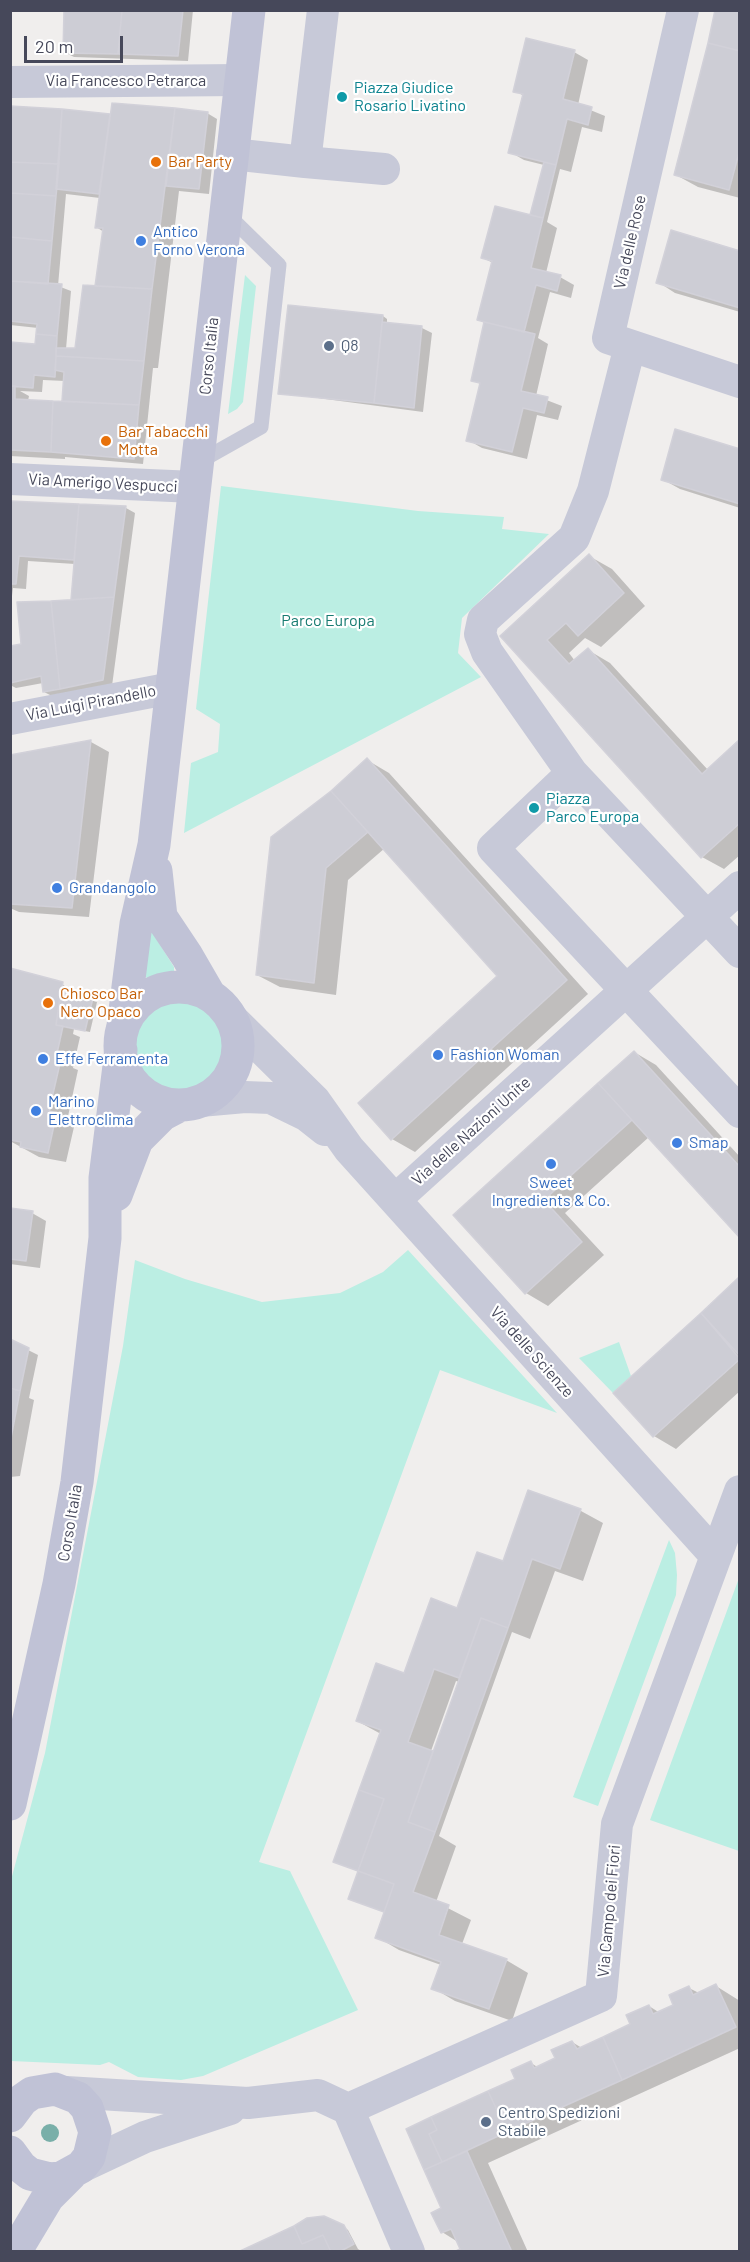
<!DOCTYPE html>
<html>
<head>
<meta charset="utf-8">
<style>
  body { margin:0 }
  #map { position:relative; width:750px; height:2262px; overflow:hidden; background:#f0eeed; font-family:Barlow,sans-serif }
  canvas { display:block }
  .frame { position:absolute; inset:0; border:12px solid #46485a; pointer-events:none }
  .scale { position:absolute; left:24px; top:36px; width:99px; height:27px; box-sizing:border-box; border:3px solid #46485a; border-top:0; padding-left:8px; font-size:18px; line-height:21px; white-space:nowrap; color:#46485a; -webkit-text-stroke:4px #fff; paint-order:stroke }
</style>
</head>
<body>
<div id="map">
<canvas width="750" height="2262"></canvas>
<div class="frame"></div>
<div class="scale">20 m</div>
</div>
<script>
const ctx = document.querySelector('canvas').getContext('2d');
ctx.lineJoin = 'round';
function paint(path, color) {
  ctx.fillStyle = color;
  ctx.fill(path, 'evenodd');
}
function toPath(rows) {
  const path = new Path2D();
  for (const r of rows) {
    if (r.length === 3) {
      path.moveTo(r[0] + r[2], r[1]);
      path.arc(r[0], r[1], r[2], 0, 2 * Math.PI);
      continue;
    }
    path.moveTo(r[0], r[1]);
    for (let i = 2; i < r.length; i += 2) path.lineTo(r[i], r[i + 1]);
  }
  return path;
}
function trace(path, color, width, dash) {
  ctx.strokeStyle = color;
  ctx.lineWidth = width;
  ctx.lineCap = dash ? 'butt' : 'round';
  ctx.setLineDash(dash || []);
  ctx.stroke(path);
}
function label(font, color, halo, rows, align = 'center') {
  ctx.font = font + ' Barlow,sans-serif';
  ctx.lineWidth = 4.5;
  ctx.setLineDash([]);
  ctx.textBaseline = 'middle';
  ctx.strokeStyle = halo;
  ctx.fillStyle = color;
  for (const [text, x, y, turn = 0] of rows) {
    ctx.save();
    ctx.translate(x, y);
    ctx.rotate((+turn || 0) * Math.PI / 180);
    ctx.textAlign = isNaN(turn) ? turn : align;
    if (halo) ctx.strokeText(text, 0, 0);
    ctx.fillText(text, 0, 0);
    ctx.restore();
  }
}
const green = toPath([
  [245,275,256,286,243,402,237,409,228,414],
  [221,486,418,511,504,517,502,529,549,534,462,618,458,653,481,677,184,833,191,763,218,752,220,724,196,709],
  [152,932,174,967,174,974,150,979,145,977,148,935],
  [180,1046,45],
  [408,1250,557,1413,440,1370,259,1862,290,1871,358,2010,203,2076,181,2080,138,2077,109,2062,100,2065,11,2061,11,1880,45,1753,123,1346,135,1260,185,1279,262,1302,340,1293,383,1272],
  [619,1342,631,1376,613,1393,579,1358],
  [669,1540,675,1553,677,1575,676,1595,598,1806,573,1797],
  [739,1578,739,1851,650,1820]
]);
const shadow = toPath([
  [66,10,193,10,188,61,74,57,64,52],
  [740,10,740,198,698,187,676,175],
  [574,52,588,60,578,105,605,116,602,132,582,127,571,172,560,169,547,222,557,228,546,273,560,277,574,285,571,298,550,292,538,338,548,344,536,396,562,406,558,420,537,415,527,459,482,448,468,440,482,385,473,380,486,324,479,320,493,263,483,258,532,217,544,165,524,160,510,152,524,96,515,91],
  [10,107,112,117,174,110,207,113,217,119,209,194,179,191,158,368,153,368,143,464,65,457,65,459,10,456,10,344,37,346,38,328,10,325],
  [66,194,100,198,96,227,104,232,96,288,76,349,66,349,71,291,58,286],
  [43,380,65,381,64,403,28,401,29,396,20,391,42,392],
  [740,253,740,312,675,293,658,282],
  [383,316,387,319,387,324,422,328,432,333,423,412,280,393],
  [740,450,740,508,680,489,662,479],
  [10,502,126,508,135,513,112,686,54,697,44,692,43,683,16,688,10,685,10,647,22,645,73,601,75,564,28,561,26,589,13,588,10,612],
  [589,556,612,569,645,606,601,647,585,638,569,653,575,661,588,650,610,663,708,770,740,741,740,855,724,869,702,857,502,636],
  [91,742,109,752,89,917,19,912,10,908,10,756],
  [367,760,389,773,588,994,415,1152,392,1139,360,1103,499,976,385,848,348,880,336,995,280,987,257,975,332,792],
  [10,969,62,984,80,996,97,1002,90,1032,74,1029,73,1034,80,1037,73,1068,78,1070,67,1121,74,1127,66,1162,39,1157,10,1141],
  [634,1052,656,1065,740,1157,740,1236,649,1137,565,1213,604,1255,548,1306,526,1293,456,1215],
  [10,1210,32,1213,46,1221,40,1268,10,1264],
  [738,1280,740,1391,676,1449,654,1436,615,1393],
  [10,1341,38,1355,29,1398,34,1400,20,1476,10,1477],
  [529,1492,581,1511,603,1523,583,1581,555,1571,530,1639,512,1632,439,1836,456,1846,436,1902,471,1920,462,1944,506,1960,528,1973,512,2021,455,2001,433,1988,441,1965,399,1950,377,1937,386,1912,354,1900,359,1872,335,1861,381,1734,357,1721,405,1675,458,1610,504,1563],
  [456,1681,459,1682,434,1752,431,1751],
  [716,1986,740,2001,740,2048,488,2163,528,2252,458,2252,462,2250,458,2242,442,2232,443,2209,408,2129,517,2079,531,2063,539,2068,557,2059,572,2042,582,2048,632,2025,649,2006,660,2013,675,2005,689,1988,699,1993],
  [343,2226,348,2230,358,2249,363,2252,241,2252]
]);
const building = toPath([
  [64,10,122,10,118,54,63,53,64,10],
  [122,10,183,10,178,56,118,54,122,10],
  [715,10,740,10,740,51,708,43,715,10],
  [526,38,575,50,563,99,592,107,588,125,567,119,556,165,508,153,523,94,513,92,526,38],
  [708,43,740,51,740,149,729,190,674,175,708,43],
  [112,103,175,108,152,289,95,286,103,228,95,228,112,103],
  [10,106,62,109,59,164,10,162,10,106],
  [175,108,208,112,199,189,166,186,175,108],
  [62,109,110,114,99,194,56,189,62,109],
  [10,162,59,164,56,196,10,193,10,162],
  [544,162,556,165,543,218,530,215,544,162],
  [10,193,56,196,52,241,10,237,10,193],
  [495,206,543,218,531,268,561,275,557,291,536,285,524,332,477,320,492,261,481,258,495,206],
  [671,230,740,251,740,308,656,283,671,230],
  [10,237,52,241,48,284,10,281,10,237],
  [10,281,62,284,57,336,36,334,37,324,10,321,10,281],
  [83,285,152,289,144,361,56,356,56,348,75,348,83,285],
  [288,305,383,315,374,403,278,394,288,305],
  [382,322,422,326,414,408,374,403,382,322],
  [484,322,535,334,521,391,548,397,544,413,523,408,512,452,466,441,480,383,471,381,484,322],
  [36,334,57,336,55,377,34,375,33,388,10,386,10,342,35,344,36,334],
  [56,356,144,361,139,405,62,401,64,372,55,370,56,356],
  [10,386,15,386,15,399,53,401,51,452,10,450,10,386],
  [53,401,139,405,134,459,51,452,53,401],
  [675,429,740,449,740,504,661,480,675,429],
  [10,501,79,504,74,560,19,556,16,584,10,584,10,501],
  [79,504,126,506,114,597,71,600,79,504],
  [589,554,624,593,578,636,566,623,547,640,569,664,588,648,702,774,740,739,740,823,701,858,500,636,589,554],
  [114,597,103,680,60,689,51,601,114,597],
  [51,601,60,689,43,692,41,676,10,683,10,646,21,644,17,602,51,601],
  [91,740,72,908,10,904,10,755,91,740],
  [367,758,567,980,391,1140,358,1103,497,976,331,791,367,758],
  [331,791,368,832,326,868,314,983,256,975,271,837,331,791],
  [10,968,63,982,56,1025,63,1026,56,1058,61,1059,49,1111,56,1113,56,1116,48,1153,20,1147,21,1142,10,1140,10,968],
  [61,989,93,998,85,1031,56,1025,61,989],
  [634,1051,740,1167,740,1238,598,1083,634,1051],
  [598,1083,632,1120,544,1200,582,1242,525,1294,453,1215,598,1083],
  [10,1208,33,1211,26,1261,10,1259,10,1208],
  [738,1278,740,1280,740,1356,701,1313,738,1278],
  [701,1313,740,1359,653,1437,613,1393,701,1313],
  [10,1339,29,1348,20,1391,10,1388,10,1339],
  [10,1388,20,1391,10,1443,10,1388],
  [528,1490,581,1509,560,1569,532,1559,508,1628,481,1618,459,1678,434,1669,408,1742,433,1751,408,1822,435,1832,413,1892,449,1905,439,1935,507,1959,489,2009,431,1989,441,1962,375,1938,394,1884,358,1871,384,1799,359,1790,381,1730,356,1721,376,1663,404,1673,431,1598,457,1608,477,1552,503,1561,528,1490],
  [481,1618,508,1628,435,1832,408,1822,481,1618],
  [359,1790,384,1799,358,1871,333,1862,359,1790],
  [358,1871,394,1884,384,1912,348,1899,358,1871],
  [716,1984,736,2027,622,2080,603,2037,630,2024,626,2015,649,2005,653,2014,673,2005,669,1995,689,1986,693,1995,716,1984],
  [603,2037,622,2080,507,2132,488,2091,515,2079,511,2070,531,2061,534,2068,555,2058,551,2050,572,2041,577,2049,603,2037],
  [488,2091,507,2132,442,2162,429,2134,437,2130,431,2117,488,2091],
  [431,2117,437,2130,429,2134,442,2162,424,2170,406,2129,431,2117],
  [467,2151,512,2252,454,2252,460,2249,451,2229,441,2233,431,2213,441,2208,424,2170,467,2151],
  [324,2216,344,2225,354,2244,339,2252,331,2252,323,2235,302,2244,294,2226,307,2218,324,2216],
  [294,2226,302,2244,323,2235,331,2252,238,2252,294,2226]
]);
const lane = toPath([
  [197,463,261,427,279,265,227,214]
]);
const street = toPath([
  [683,10,608,338,740,382],
  [10,82,241,80],
  [232,154,305,162,323,10],
  [305,162,384,169],
  [10,479,195,487],
  [10,719,172,688],
  [572,773,487,652,480,634,483,620,574,538,593,491,630,346],
  [740,952,572,773,493,848,740,1112],
  [232,1019,315,1101,349,1149,395,1200,715,1555],
  [200,1101,245,1097,271,1098,306,1115,325,1130],
  [395,1200,740,887],
  [66,2092,248,2103,318,2095,348,2109],
  [81,2167,145,2137,230,2109],
  [409,2252,348,2109,601,1996,617,1824,740,1491]
]);
const secondary = toPath([
  [156,871,161,917,187,956,209,994],
  [179,1046,59],
  [123,1026,136,924,154,845,249,10],
  [116,1195,137,1140,162,1115,181,1105],
  [10,1804,59,1584,77,1482,105,1238,105,1178,121,1050],
  [10,2116,22,2100,32,2093,55,2089,78,2098,87,2108,95,2132,89,2157,81,2167,61,2178,50,2179,30,2174,21,2167,10,2152],
  [15,2252,48,2197,71,2174]
]);
const trees = [
  [50,2133]
];
const markers = [
  [342,97,6,"#0f9aa8"],
  [156,162,6,"#e8710a"],
  [141,241,6,"#3f7fe0"],
  [329,346,6,"#5c6f8a"],
  [106,441,6,"#e8710a"],
  [534,808,6,"#0f9aa8"],
  [57,888,6,"#3f7fe0"],
  [48,1003,6,"#e8710a"],
  [438,1055,6,"#3f7fe0"],
  [43,1059,6,"#3f7fe0"],
  [36,1111,6,"#3f7fe0"],
  [677,1143,6,"#3f7fe0"],
  [551,1164,6,"#3f7fe0"],
  [486,2122,6,"#5c6f8a"]
];
const streetNames = [
  ["Via Francesco Petrarca",126,81],
  ["Via delle Rose",630,242,-77],
  ["Corso Italia",209,356,-84],
  ["Via Amerigo Vespucci",103,483,3],
  ["Via Luigi Pirandello",91,703,-11],
  ["Via delle Nazioni Unite",471,1131,-42],
  ["Via delle Scienze",532,1352,48],
  ["Corso Italia",70,1523,-80],
  ["Via Campo dei Fiori",609,1911,-85]
];
const cultureNames = [
  ["Piazza Giudice",354,88],
  ["Rosario Livatino",354,106],
  ["Piazza",546,799],
  ["Parco Europa",546,817]
];
const foodNames = [
  ["Bar Party",168,162],
  ["Bar Tabacchi",118,432],
  ["Motta",118,450],
  ["Chiosco Bar",60,994],
  ["Nero Opaco",60,1012]
];
const shopNames = [
  ["Antico",153,232],
  ["Forno Verona",153,250],
  ["Grandangolo",69,888],
  ["Fashion Woman",450,1055],
  ["Effe Ferramenta",55,1059],
  ["Marino",48,1102],
  ["Elettroclima",48,1120],
  ["Smap",689,1143],
  ["Sweet",551,1183,"center"],
  ["Ingredients & Co.",551,1201,"center"]
];
const serviceNames = [
  ["Q8",341,346],
  ["Centro Spedizioni",498,2113],
  ["Stabile",498,2131]
];
const parkNames = [
  ["Parco Europa",328,621]
];
paint(green, '#bbeee3');
paint(shadow, '#0003');
paint(building, '#cdcdd5');
trace(building, '#d2d1d9', 1.5);
trace(lane, '#c7c9d8', 15);
trace(street, '#c7c9d8', 32);
trace(secondary, '#c0c2d6', 33);
ctx.fillStyle = '#79afa9';
for (const [x, y] of trees) {
  ctx.beginPath();
  ctx.arc(x, y, 9, 0, 2 * Math.PI);
  ctx.fill();
}
for (const [x, y, r, color] of markers) {
  const dot = new Path2D();
  dot.arc(x, y, r, 0, 2 * Math.PI);
  ctx.fillStyle = color;
  ctx.fill(dot);
  trace(dot, '#fff', 2);
}
label('16px', '#46485a', '#fff', streetNames);
label('16px', '#0d838f', '#fff', cultureNames, 'left');
label('16px', '#c56008', '#fff', foodNames, 'left');
label('16px', '#366cbe', '#fff', shopNames, 'left');
label('16px', '#4e5e75', '#fff', serviceNames, 'left');
label('16px', '#177b71', '#fff', parkNames);
</script>
</body>
</html>
